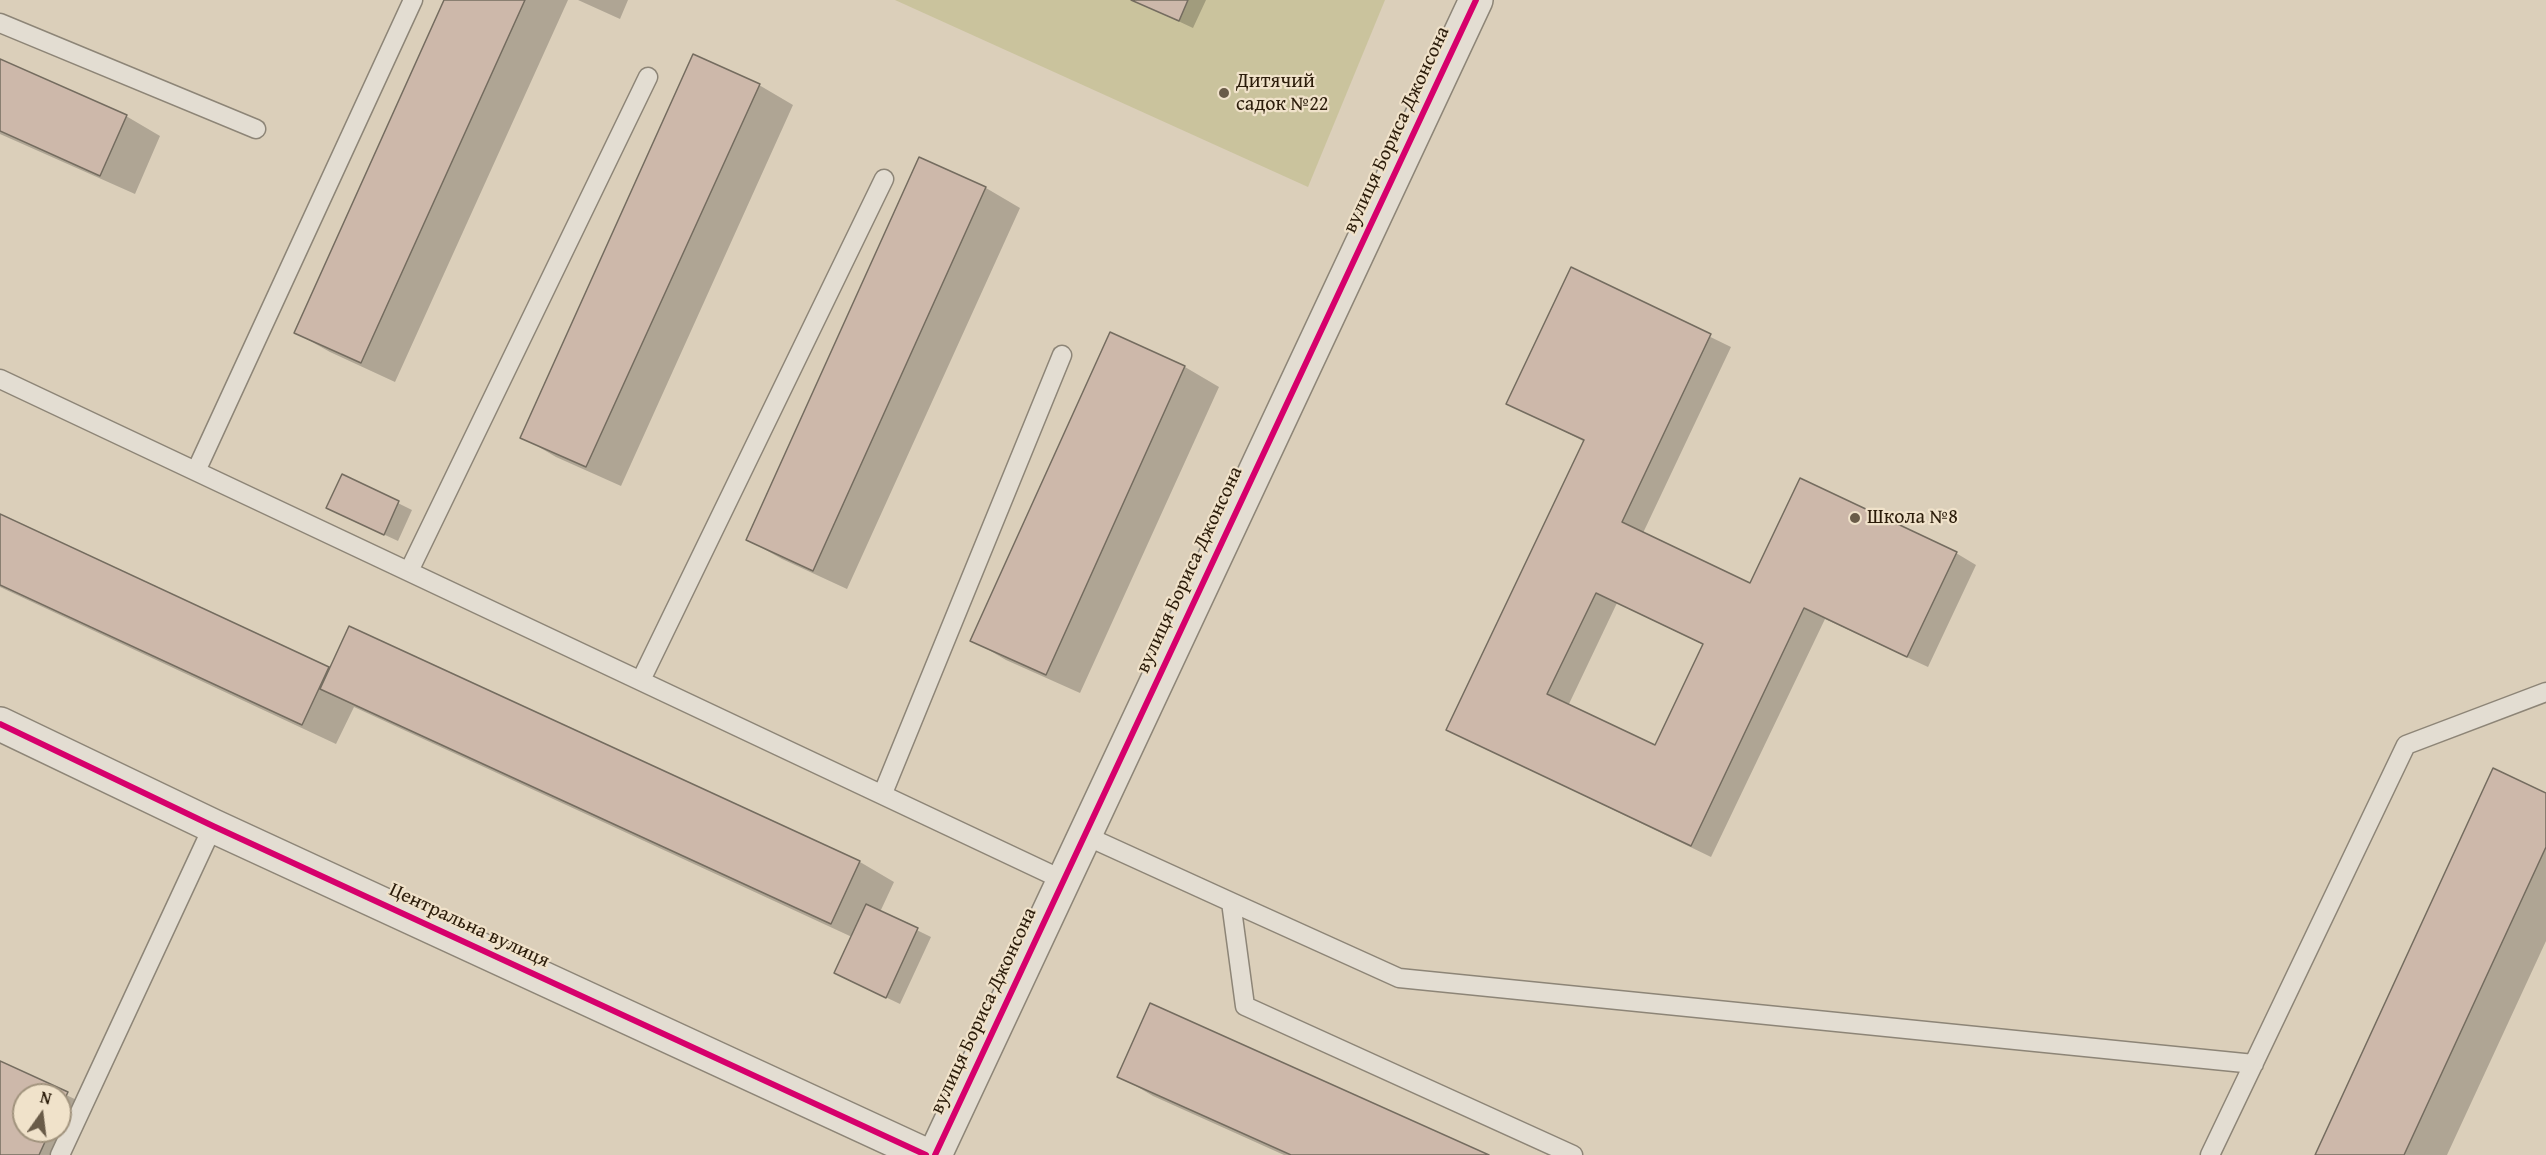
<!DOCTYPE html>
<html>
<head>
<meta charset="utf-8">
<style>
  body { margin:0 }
  #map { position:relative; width:2546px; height:1155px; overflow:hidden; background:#dbcfba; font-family:"Gentium Book Plus",serif }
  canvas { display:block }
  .north { position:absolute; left:12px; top:1083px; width:60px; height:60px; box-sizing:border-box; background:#f0e2ca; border:2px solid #a1937d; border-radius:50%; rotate:14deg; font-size:16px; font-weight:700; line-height:24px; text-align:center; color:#2b1c0a }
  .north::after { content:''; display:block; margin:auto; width:21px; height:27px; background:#695b48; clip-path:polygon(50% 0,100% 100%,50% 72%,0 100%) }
</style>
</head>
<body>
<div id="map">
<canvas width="2546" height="1155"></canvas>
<div class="north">N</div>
</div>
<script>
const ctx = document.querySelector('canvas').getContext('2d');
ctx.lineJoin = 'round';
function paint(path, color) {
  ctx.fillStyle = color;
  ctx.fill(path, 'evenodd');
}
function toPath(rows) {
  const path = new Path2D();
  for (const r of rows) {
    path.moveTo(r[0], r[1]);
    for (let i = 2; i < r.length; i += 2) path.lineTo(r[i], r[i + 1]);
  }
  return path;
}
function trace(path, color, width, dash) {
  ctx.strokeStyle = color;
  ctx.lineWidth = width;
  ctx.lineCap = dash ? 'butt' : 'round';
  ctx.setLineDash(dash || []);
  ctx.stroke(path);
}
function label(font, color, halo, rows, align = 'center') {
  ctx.font = font + ' "Gentium Book Plus",serif';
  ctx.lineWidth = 4.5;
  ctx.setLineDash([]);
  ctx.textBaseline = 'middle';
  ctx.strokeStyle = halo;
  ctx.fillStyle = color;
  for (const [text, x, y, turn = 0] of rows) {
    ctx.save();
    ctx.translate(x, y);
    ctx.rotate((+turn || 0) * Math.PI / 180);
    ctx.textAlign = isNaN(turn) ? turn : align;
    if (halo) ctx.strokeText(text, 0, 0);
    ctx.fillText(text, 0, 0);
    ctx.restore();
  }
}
const green = toPath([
  [895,0,1385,0,1308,187]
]);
const shadow = toPath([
  [446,0,568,0,395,382,330,352,296,333],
  [578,0,628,0,620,19],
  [1133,0,1206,0,1193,28],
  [0,61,126,116,160,136,135,194,0,134],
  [759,85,793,105,621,486,556,457,522,437],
  [920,159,986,188,1020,208,847,589,782,559,748,540],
  [1571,269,1731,347,1643,533,1751,585,1956,553,1976,565,1928,667,1825,619,1711,857,1448,730,1585,442,1508,403],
  [1617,603,1704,645,1656,747,1568,706],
  [1111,334,1185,367,1219,387,1080,693,1006,660,972,640],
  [343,476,412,510,398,541,342,515],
  [0,515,331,670,350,628,860,862,894,882,880,912,931,937,900,1004,835,973,852,937,354,707,336,744,0,587],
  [2546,794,2546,941,2447,1155,2316,1155],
  [0,1063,87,1105,64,1155,0,1155],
  [24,1095,60,1095,60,1131,24,1131],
  [1119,1076,1485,1155,1284,1155,1153,1096]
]);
const building = toPath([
  [444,0,525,0,361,363,294,333,444,0],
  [1131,0,1188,0,1179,21,1131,0],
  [693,54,760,84,586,467,520,438,693,54],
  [0,59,127,115,100,176,0,131,0,59],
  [919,157,986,187,813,571,746,540,919,157],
  [1571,267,1711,334,1622,522,1750,583,1800,478,1957,552,1907,657,1804,608,1691,846,1446,730,1584,440,1506,404,1571,267],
  [1596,593,1703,644,1655,745,1547,694,1596,593],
  [1110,332,1185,366,1046,675,970,641,1110,332],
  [342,474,399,501,384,535,326,508,342,474],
  [0,514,329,667,302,725,0,585,0,514],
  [349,626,860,861,831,924,320,689,349,626],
  [2493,768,2546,793,2546,847,2404,1155,2315,1155,2493,768],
  [866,904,918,928,886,998,834,973,866,904],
  [1150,1003,1489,1155,1291,1155,1117,1077,1150,1003],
  [0,1061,68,1092,60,1109,60,1095,24,1095,24,1131,50,1131,39,1155,0,1155,0,1061]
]);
const lane = toPath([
  [0,23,256,129],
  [0,379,1063,880],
  [196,471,413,0],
  [409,571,648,77],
  [641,680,884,179],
  [883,793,1062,355],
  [1084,835,1231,902,1245,1006,1573,1155],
  [1231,902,1399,978,2254,1064],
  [60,1155,213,826],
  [2210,1155,2406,745,2546,692]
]);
const street = toPath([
  [0,724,213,826,926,1155],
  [935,1155,1476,0]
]);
const cycleway = toPath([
  [0,724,213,826,926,1155],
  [935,1155,1476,0]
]);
const markers = [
  [1224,93,6,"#695b48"],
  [1855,518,6,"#695b48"]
];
const poiNames = [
  ["Дитячий",1236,82],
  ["садок №22",1236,105],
  ["Школа №8",1867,518]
];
const streetNames = [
  ["вулиця Бориса Джонсона",1397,130,-65],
  ["вулиця Бориса Джонсона",1190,570,-65],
  ["Центральна вулиця",469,926,25],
  ["вулиця Бориса Джонсона",984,1011,-65]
];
paint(green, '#cac39d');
paint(shadow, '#0003');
paint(building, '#cdb8aa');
trace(building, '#746c5f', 1.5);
trace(lane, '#8d8577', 21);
trace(street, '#8d8577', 36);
trace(lane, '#e3ddd2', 18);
trace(street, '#e3ddd2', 33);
trace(cycleway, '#d6006c', 6);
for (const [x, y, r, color] of markers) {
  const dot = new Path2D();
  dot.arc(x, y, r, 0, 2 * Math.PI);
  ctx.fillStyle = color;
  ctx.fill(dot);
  trace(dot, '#f0e2ca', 2);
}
label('20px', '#2b1c0a', '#f0e2ca', poiNames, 'left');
label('20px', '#2b1c0a', '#f0e2ca', streetNames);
</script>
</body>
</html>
